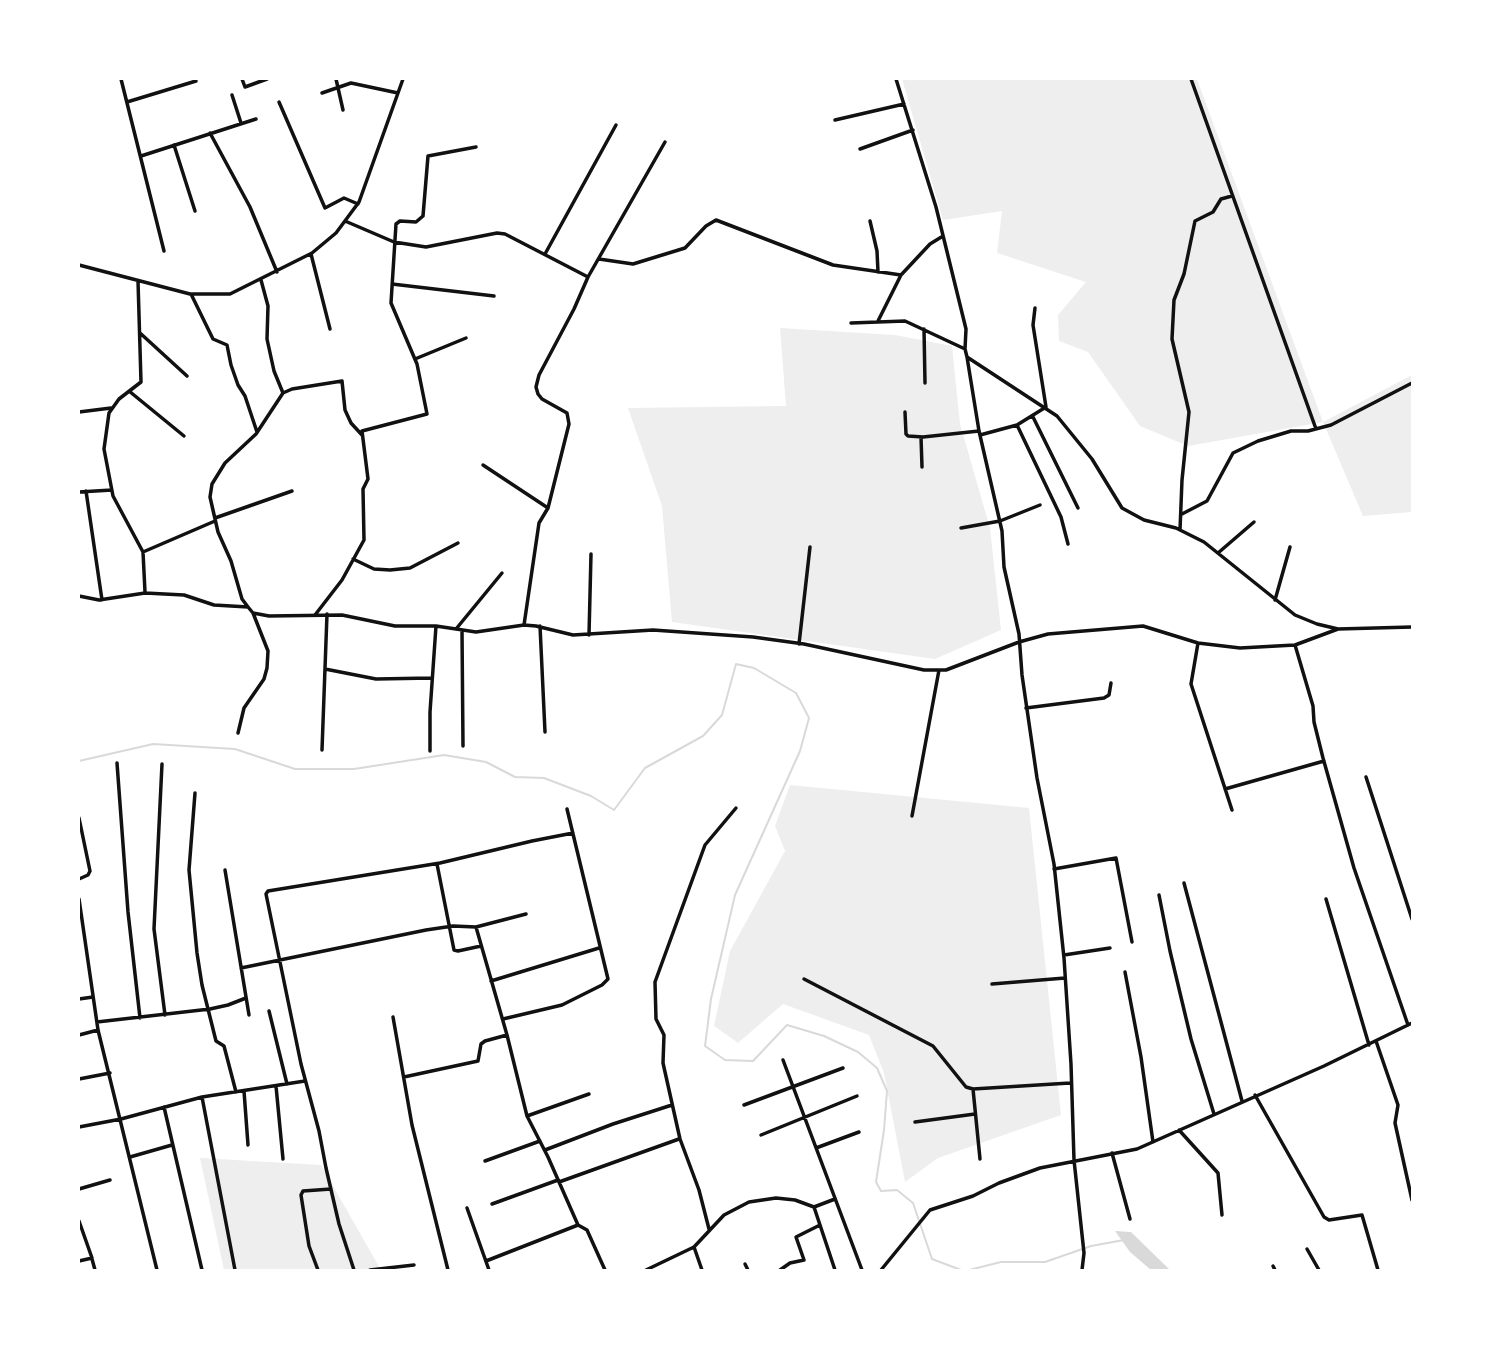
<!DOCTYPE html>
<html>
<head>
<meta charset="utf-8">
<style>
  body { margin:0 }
  #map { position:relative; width:1491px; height:1349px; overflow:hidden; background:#fff; font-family:"Roboto Condensed",sans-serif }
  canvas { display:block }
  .frame { position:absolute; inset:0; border:80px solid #fff; pointer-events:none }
</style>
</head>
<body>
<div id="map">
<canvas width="1491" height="1349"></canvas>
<div class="frame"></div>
</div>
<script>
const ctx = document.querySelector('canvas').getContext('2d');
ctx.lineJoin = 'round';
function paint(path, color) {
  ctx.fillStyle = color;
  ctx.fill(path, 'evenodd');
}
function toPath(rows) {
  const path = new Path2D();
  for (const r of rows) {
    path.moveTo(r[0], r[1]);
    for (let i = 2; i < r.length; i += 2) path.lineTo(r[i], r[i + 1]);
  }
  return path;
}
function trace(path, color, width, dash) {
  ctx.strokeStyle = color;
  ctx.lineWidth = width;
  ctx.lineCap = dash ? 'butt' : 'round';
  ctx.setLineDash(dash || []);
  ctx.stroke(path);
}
const green = toPath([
  [902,79,1197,79,1323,422,1412,375,1412,512,1363,516,1323,422,1188,446,1140,426,1088,352,1059,341,1058,315,1086,282,997,253,1002,211,943,220],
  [780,328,895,335,952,346,960,424,990,528,1001,630,935,659,672,622,662,506,628,408,786,406],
  [790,785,1029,808,1061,1115,938,1158,905,1182,884,1073,869,1035,783,1004,738,1043,714,1026,730,951,785,851,775,826],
  [200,1158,321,1165,381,1270,224,1270]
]);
const water = toPath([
  [1115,1231,1131,1232,1170,1270,1151,1270,1130,1252]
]);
const stream = toPath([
  [79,761,153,744,235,749,295,769,354,769,444,755,486,762,515,777,544,778,591,796,614,810,645,768,703,736,722,715,736,664,754,668,796,693,809,718,800,751,735,895,711,999,705,1046,725,1060,753,1061,787,1025,824,1036,858,1052,877,1068,887,1091,884,1130,876,1182,881,1191,897,1190,913,1203,932,1259,961,1270],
  [969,1270,1001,1262,1045,1262,1091,1246,1124,1240]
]);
const minor = toPath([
  [121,79,164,251],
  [242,79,245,87,267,79],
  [336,79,343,110],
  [896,79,936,207,966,329,965,349,967,357,1057,416,1092,459,1122,508,1144,520,1176,528,1204,542,1295,615,1317,624,1338,629,1412,627],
  [1191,79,1316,429],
  [322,93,351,83,398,93],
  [232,95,241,123],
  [127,102,196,81],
  [279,102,325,208,344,198,358,204],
  [835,120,904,104],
  [210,133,250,207,277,272],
  [174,145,195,211],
  [860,149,913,130],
  [141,156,256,119],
  [345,221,394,242,426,247,497,233,505,234,588,277],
  [870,221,877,251,878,272],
  [311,254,330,329],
  [545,254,616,125],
  [599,259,633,264,685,248,706,226,716,220,833,265,901,275],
  [79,265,190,294,230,294,312,253,336,233,359,202,403,79],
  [261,280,268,306,267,339,274,371,283,393],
  [138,281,141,382,119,399,109,413,104,449,113,496,143,552,145,592],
  [392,284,494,296],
  [191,294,213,339,227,345,231,365,238,385,245,396,257,432],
  [878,321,901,275,930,244,943,236],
  [851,323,905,321,965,349],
  [924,329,925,383],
  [140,333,187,376],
  [967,357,979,431,1002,531,1004,567,1019,634,1022,675,1037,778,1054,864,1064,958,1071,1064,1074,1160,1084,1253,1082,1270],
  [415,359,466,338],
  [129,391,184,436],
  [79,412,111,408],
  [905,412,906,434,908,436,923,437,979,431],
  [1033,417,1078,508],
  [1017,425,1061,517,1068,544],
  [980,435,1017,425,1046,407,1033,325,1035,308],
  [921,437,922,467],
  [483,465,548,508],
  [86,491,102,600],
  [79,492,112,490],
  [1182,514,1207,501,1233,453,1258,441,1291,431,1308,431,1331,425,1412,383],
  [215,518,292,491],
  [961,528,1000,521,1040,505],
  [1180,530,1182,480,1189,412,1172,339,1174,300,1184,274,1195,221,1213,212,1221,199,1232,196],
  [143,552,215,521],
  [1218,553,1254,522],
  [353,559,374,569,390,570,410,568,458,543],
  [79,596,99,600,145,593,184,595,214,605,248,607,253,613,269,616,342,615,395,626,436,626,476,632,524,625,536,626,573,635,653,630,753,637,804,644,924,670,946,670,1019,642,1048,634,1143,626,1198,643,1240,648,1295,645,1338,629],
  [1275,600,1290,547],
  [248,607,242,599,231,561,218,532,210,497,212,484,225,463,256,434,283,393,292,389,342,381,345,410,351,423,362,435],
  [315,615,342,580,364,540,363,489,368,479,362,431,427,414,417,364,391,303,396,224,400,221,416,222,423,216,428,156,476,147],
  [524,625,539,523,548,508,569,424,567,413,542,399,538,394,536,387,539,375,574,309,588,277,665,142],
  [540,626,545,732],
  [456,629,502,573],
  [462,630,463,746],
  [589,635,591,554],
  [1198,643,1191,684,1232,810],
  [799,644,810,547],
  [1295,645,1313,706,1314,722,1323,758,1354,868,1408,1025],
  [325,669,376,679,432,678],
  [1026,708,1104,698,1109,695,1111,683],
  [238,733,244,708,264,679,267,668,268,651,253,613],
  [322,750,327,614],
  [430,751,430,712,436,626],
  [117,763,128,912,140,1018],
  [162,764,154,929,165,1015],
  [1366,777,1412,919],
  [1225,789,1324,761],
  [195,793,189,870,197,953,202,985,216,1041,224,1046,236,1092],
  [912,816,939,670],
  [79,818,90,871,88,875,79,879],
  [437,864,454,950,458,951,481,946],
  [1054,869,1116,858,1132,942],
  [225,870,249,1015],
  [1184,883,1242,1101],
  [1159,895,1170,951,1191,1039,1214,1114],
  [79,899,98,1030,157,1270],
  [1326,899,1369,1045],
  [476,927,507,1035,527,1116,548,1157,578,1225,587,1230,605,1270],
  [1064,955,1110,948],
  [241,968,426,930,453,926,476,927,526,914],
  [1125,972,1141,1057,1153,1142],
  [804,979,933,1046,966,1087,973,1089,1070,1083],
  [491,981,599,948],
  [992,984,1065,978],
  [79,999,93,997],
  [269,1011,287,1084],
  [393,1017,412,1125,448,1270],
  [503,1019,562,1005,602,985,608,979,567,809],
  [97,1022,210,1009,228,1005,246,998],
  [79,1035,98,1030],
  [1376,1041,1398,1105,1395,1123,1412,1200],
  [783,1060,862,1270],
  [404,1077,478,1061,481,1044,485,1041,507,1035],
  [79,1079,110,1073],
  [276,1086,283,1159],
  [973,1089,980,1159],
  [244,1091,248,1145],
  [1255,1095,1324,1217,1329,1220,1362,1215,1378,1270],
  [202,1097,235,1270],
  [744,1105,843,1068],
  [164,1107,202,1270],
  [527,1116,589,1094],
  [915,1122,975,1114],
  [79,1127,121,1119,202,1097,305,1081],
  [1179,1130,1218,1173,1222,1215],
  [761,1135,857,1096],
  [816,1148,859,1132],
  [545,1150,613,1124,672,1105],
  [1112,1153,1130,1219],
  [130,1157,172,1145],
  [485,1161,540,1141],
  [559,1182,679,1139],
  [79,1189,110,1180],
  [492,1204,558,1180],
  [814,1207,835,1270],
  [467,1208,489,1270],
  [79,1221,92,1258,79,1261],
  [709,1229,699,1190,680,1139,663,1063,664,1035,656,1019,655,982,705,845,736,808],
  [694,1247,702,1270],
  [1307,1249,1319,1270],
  [92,1259,95,1270],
  [486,1261,578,1225],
  [745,1264,748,1270],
  [1273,1266,1275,1270],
  [318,1270,309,1246,301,1195,303,1191,331,1189],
  [354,1270,339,1224,326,1168,319,1131,301,1064,266,894,268,891,440,863,532,841,573,833],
  [370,1270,414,1265],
  [646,1270,694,1247,724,1215,749,1202,776,1198,795,1200,814,1207,835,1199],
  [780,1270,790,1263,804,1260,796,1237,820,1225],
  [881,1270,930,1210,973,1196,999,1183,1040,1168,1137,1149,1324,1066,1412,1023]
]);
paint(green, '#eee');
paint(water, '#d9d9d9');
trace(stream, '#d9d9d9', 2);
trace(minor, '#111', 3.5);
</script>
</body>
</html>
